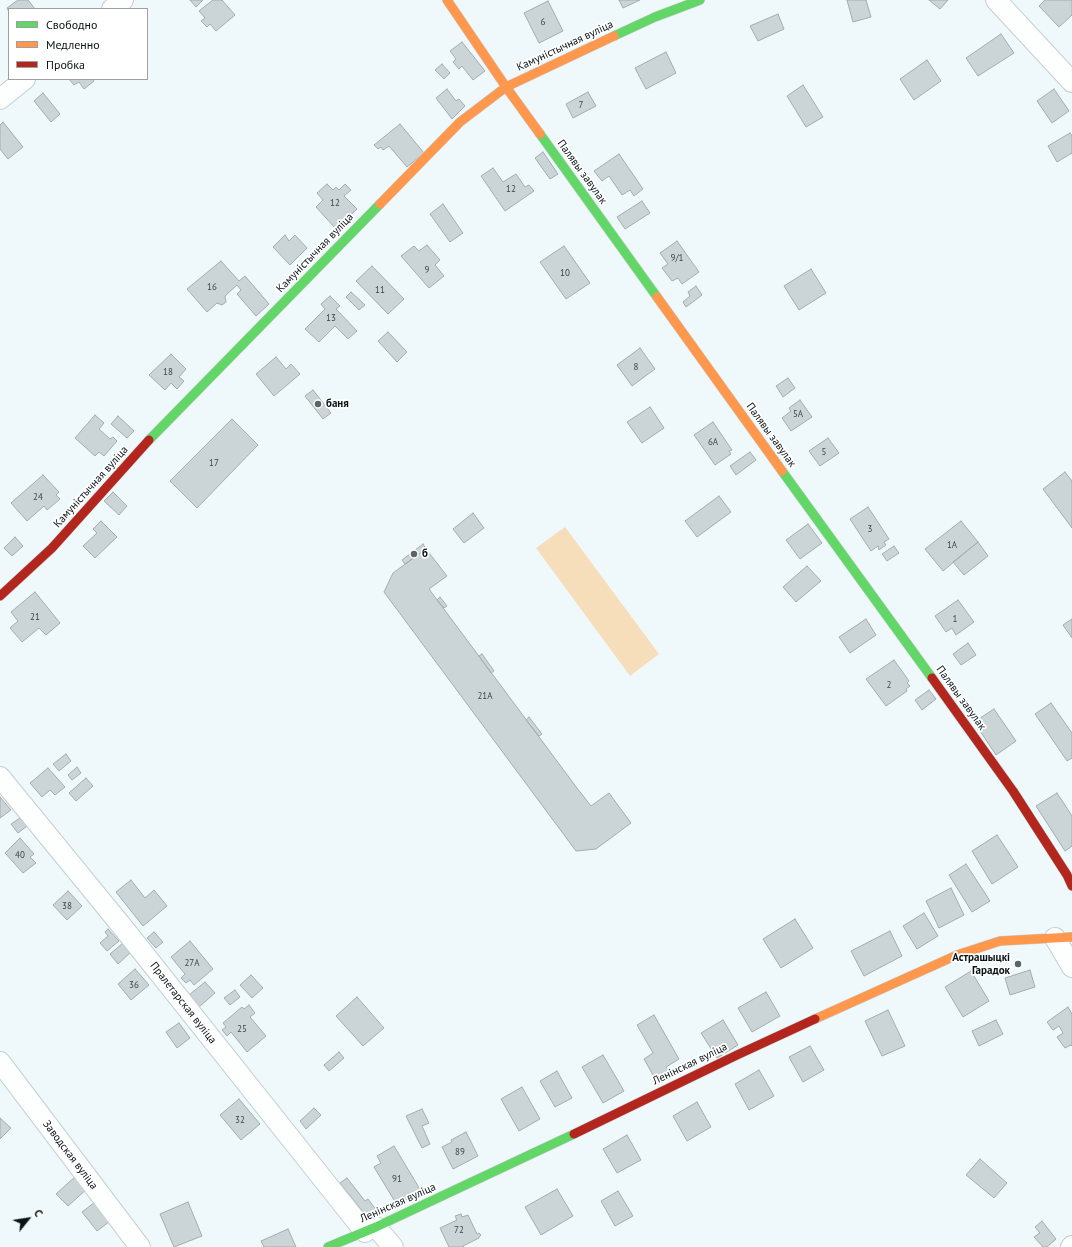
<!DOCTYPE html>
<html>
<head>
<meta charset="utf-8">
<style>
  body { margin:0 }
  #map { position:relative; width:1072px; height:1247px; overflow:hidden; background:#eff8fa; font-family:"PT Sans",sans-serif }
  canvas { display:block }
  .legend { position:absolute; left:8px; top:8px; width:140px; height:72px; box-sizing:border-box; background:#fff; border:1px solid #9da1a1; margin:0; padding:5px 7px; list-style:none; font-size:12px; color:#091315 }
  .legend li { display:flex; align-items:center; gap:8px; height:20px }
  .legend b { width:20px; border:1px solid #9da1a1 }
  .north { position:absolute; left:8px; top:1199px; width:40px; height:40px; -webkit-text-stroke:3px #fff; paint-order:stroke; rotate:60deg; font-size:11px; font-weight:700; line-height:16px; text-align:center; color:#091315 }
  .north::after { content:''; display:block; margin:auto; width:14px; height:18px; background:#091315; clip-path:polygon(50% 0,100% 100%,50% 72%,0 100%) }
</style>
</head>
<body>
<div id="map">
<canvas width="1072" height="1247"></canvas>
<ul class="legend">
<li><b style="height:5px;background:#63d668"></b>Свободно</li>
<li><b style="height:5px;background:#ff974d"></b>Медленно</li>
<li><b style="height:5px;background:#b3261e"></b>Пробка</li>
</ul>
<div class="north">С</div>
</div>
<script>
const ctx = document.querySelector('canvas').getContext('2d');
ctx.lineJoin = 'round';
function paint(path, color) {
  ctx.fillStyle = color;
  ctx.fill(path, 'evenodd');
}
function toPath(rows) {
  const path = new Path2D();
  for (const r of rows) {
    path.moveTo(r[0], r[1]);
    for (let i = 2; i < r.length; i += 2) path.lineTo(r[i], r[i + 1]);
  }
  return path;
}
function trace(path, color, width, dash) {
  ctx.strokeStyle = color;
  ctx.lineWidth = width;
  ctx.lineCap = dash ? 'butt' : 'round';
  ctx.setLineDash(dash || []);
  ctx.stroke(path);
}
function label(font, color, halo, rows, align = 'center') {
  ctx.font = font + ' "PT Sans",sans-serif';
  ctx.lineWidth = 3.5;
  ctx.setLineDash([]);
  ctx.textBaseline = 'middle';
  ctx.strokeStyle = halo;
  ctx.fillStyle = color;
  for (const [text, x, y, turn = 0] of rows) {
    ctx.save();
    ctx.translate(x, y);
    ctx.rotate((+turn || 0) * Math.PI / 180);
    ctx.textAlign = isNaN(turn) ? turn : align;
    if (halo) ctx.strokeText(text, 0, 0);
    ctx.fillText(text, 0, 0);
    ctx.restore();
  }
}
const green = toPath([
  [565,527,659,654,630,676,536,548]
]);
const building = toPath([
  [18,0,28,0,35,9,9,9,9,12,7,8,18,0],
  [190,0,203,0,196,7,190,0],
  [213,0,222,0,235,15,216,31,210,24,207,27,201,21,205,18,199,11,213,0],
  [619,0,640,0,623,8,619,0],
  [847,0,866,0,871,17,853,22,847,0],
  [929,0,948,0,940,9,929,0],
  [1045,0,1072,0,1072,15,1059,27,1039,6,1045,0],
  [548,1,563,31,539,43,524,13,548,1],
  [778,14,784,29,758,41,750,26,778,14],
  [1001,34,1014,53,978,76,966,58,1001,34],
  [462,42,485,71,473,80,462,66,459,69,453,62,456,59,450,51,462,42],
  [666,52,676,73,646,89,635,68,666,52],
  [927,60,941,81,914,100,900,79,927,60],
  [442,64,450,73,444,79,435,70,442,64],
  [69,79,93,79,94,81,84,89,79,82,74,85,69,79],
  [803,85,823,117,806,127,787,96,803,85],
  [447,89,456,101,459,99,465,106,452,119,436,98,447,89],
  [1054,89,1069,111,1052,123,1037,101,1054,89],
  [588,92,596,106,573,118,566,104,588,92],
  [43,93,60,114,51,122,34,101,43,93],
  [3,122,23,147,8,159,0,149,0,125,3,122],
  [400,124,424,153,407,167,389,146,383,150,381,147,378,149,374,145,400,124],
  [1070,133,1072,136,1072,153,1057,162,1048,146,1070,133],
  [543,152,558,174,550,179,535,158,543,152],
  [619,154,643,189,634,196,630,190,622,195,609,176,602,181,594,171,619,154],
  [493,168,503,182,516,174,525,187,529,185,534,191,505,211,481,176,493,168],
  [327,184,333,190,336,187,339,190,345,184,351,190,344,196,357,209,336,229,316,207,323,200,317,193,327,184],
  [642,201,650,213,625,229,617,217,642,201],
  [443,204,463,233,450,242,430,214,443,204],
  [285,235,289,241,295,235,307,248,290,265,273,247,285,235],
  [677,241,699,272,682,284,678,278,672,281,662,268,668,264,660,253,677,241],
  [427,245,440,260,435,265,444,276,429,288,401,256,414,246,419,251,427,245],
  [564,246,590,283,566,299,540,262,564,246],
  [221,261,239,281,245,276,269,304,256,316,237,294,241,290,237,285,225,296,226,302,222,305,217,303,207,312,187,289,221,261],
  [372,266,404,299,388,314,356,281,372,266],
  [811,269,826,293,799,310,784,286,811,269],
  [696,286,702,295,686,307,683,302,690,296,688,292,696,286],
  [351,292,365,305,359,310,346,297,351,292],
  [330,296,340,306,336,309,357,331,348,339,335,326,319,342,305,329,325,309,321,304,330,296],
  [388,332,407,352,397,362,378,341,388,332],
  [640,348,655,369,632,386,617,365,640,348],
  [171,354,186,369,179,377,184,381,177,389,171,383,165,390,149,375,171,354],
  [276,357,286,369,291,364,300,374,274,396,256,374,276,357],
  [788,378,795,388,783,397,776,386,788,378],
  [313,390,331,413,323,419,305,396,313,390],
  [800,400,812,417,791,431,782,418,791,411,789,408,800,400],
  [650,407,664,428,642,443,627,422,650,407],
  [95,415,104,423,99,429,110,439,113,437,117,441,104,456,99,452,95,456,75,438,95,415],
  [118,416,134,431,127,438,111,424,118,416],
  [232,419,258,445,197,508,170,481,232,419],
  [713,422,732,450,729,451,731,454,715,465,694,435,713,422],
  [828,438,839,453,820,466,809,451,828,438],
  [750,452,756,460,736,475,730,466,750,452],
  [1065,472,1072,481,1072,528,1043,489,1065,472],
  [43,475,59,492,56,495,60,499,47,510,44,506,27,521,11,503,43,475],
  [113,492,127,506,119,515,104,501,113,492],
  [719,496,731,512,697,537,685,521,719,496],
  [868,507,889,539,884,542,886,545,879,550,878,546,871,551,850,519,868,507],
  [473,513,484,528,464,543,453,529,473,513],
  [101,521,117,537,95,558,83,546,97,533,93,529,101,521],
  [961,521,978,542,943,571,925,549,961,521],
  [808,524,822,543,800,559,786,540,808,524],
  [15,537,23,546,12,556,4,548,15,537],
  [978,542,988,556,964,575,953,562,978,542],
  [423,544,426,549,405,564,402,560,423,544],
  [894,546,899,553,887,561,882,554,894,546],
  [426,549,447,576,429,589,577,788,591,806,609,793,631,823,596,849,576,851,384,592,393,573,426,549],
  [807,566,821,581,796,602,783,587,807,566],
  [35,592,60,623,46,635,39,628,22,642,10,628,18,621,11,612,35,592],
  [440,597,447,606,444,608,437,600,440,597],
  [958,600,974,622,956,635,952,628,946,632,935,616,958,600],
  [866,619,876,635,850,653,839,637,866,619],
  [1072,619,1072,638,1063,625,1072,619],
  [968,643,976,655,961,665,953,654,968,643],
  [482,654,494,671,491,673,479,656,482,654],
  [894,660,909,681,907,683,910,686,906,689,907,691,886,706,866,679,894,660],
  [929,690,936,699,922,710,915,700,929,690],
  [1051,703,1072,733,1072,758,1067,761,1035,714,1051,703],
  [994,709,1016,741,996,755,974,722,994,709],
  [529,717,542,734,539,736,526,720,529,717],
  [66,754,71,761,59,771,53,764,66,754],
  [77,767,81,773,72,780,68,775,77,767],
  [48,768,65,787,55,795,50,790,42,797,30,783,48,768],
  [86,778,93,786,76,801,69,793,86,778],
  [1057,793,1072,816,1072,846,1065,851,1036,806,1057,793],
  [0,797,11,810,0,818,0,797],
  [20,818,27,826,18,833,11,824,20,818],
  [997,835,1018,867,992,884,972,851,997,835],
  [20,838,34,854,30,857,36,863,23,873,5,853,20,838],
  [966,864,990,901,972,912,949,875,966,864],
  [131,880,145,898,154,890,167,906,143,926,116,892,131,880],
  [951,888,964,915,939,928,926,901,951,888],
  [68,891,82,906,67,920,53,905,68,891],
  [924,913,938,936,917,949,903,926,924,913],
  [795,919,813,948,781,968,763,939,795,919],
  [108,929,119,941,107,951,100,943,108,936,105,932,108,929],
  [890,931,902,956,864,976,851,951,890,931],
  [154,932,163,942,156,948,147,938,154,932],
  [190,941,213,969,194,985,190,980,186,983,181,978,185,974,171,957,190,941],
  [123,943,131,952,118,964,110,954,123,943],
  [135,969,149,985,131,1000,118,984,135,969],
  [1030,970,1035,987,1010,995,1005,978,1030,970],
  [971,971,989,1001,963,1017,945,987,971,971],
  [251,975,263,988,252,998,240,985,251,975],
  [205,982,215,993,199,1007,189,995,205,982],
  [235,990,240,997,230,1005,224,998,235,990],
  [766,992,780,1016,752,1032,738,1008,766,992],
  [357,997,384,1028,363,1046,336,1016,357,997],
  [249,1005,255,1013,250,1017,266,1036,247,1052,231,1032,227,1036,222,1030,226,1027,223,1023,242,1007,244,1009,249,1005],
  [1068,1007,1072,1014,1072,1046,1071,1045,1065,1048,1057,1037,1063,1033,1059,1026,1053,1030,1047,1022,1068,1007],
  [888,1010,905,1046,882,1056,865,1021,888,1010],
  [654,1015,679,1059,666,1067,672,1077,658,1084,644,1059,653,1053,637,1025,654,1015],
  [723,1020,738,1045,717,1058,701,1033,723,1020],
  [996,1020,1003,1034,979,1046,972,1031,996,1020],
  [179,1023,190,1038,177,1048,166,1032,179,1023],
  [810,1046,824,1070,803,1082,789,1057,810,1046],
  [339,1052,344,1058,329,1071,324,1065,339,1052],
  [603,1055,624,1091,603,1103,582,1067,603,1055],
  [759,1070,774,1096,749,1110,735,1084,759,1070],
  [557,1071,572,1098,555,1107,540,1081,557,1071],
  [522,1087,540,1119,519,1131,501,1099,522,1087],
  [239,1099,260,1124,241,1140,220,1115,239,1099],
  [697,1102,711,1127,687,1141,673,1116,697,1102],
  [314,1108,321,1115,306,1129,300,1121,314,1108],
  [422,1109,429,1123,422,1126,430,1144,422,1148,406,1116,422,1109],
  [0,1118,11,1128,0,1139,0,1118],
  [466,1132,478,1156,453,1169,442,1147,452,1142,451,1140,466,1132],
  [627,1135,641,1160,617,1173,603,1149,627,1135],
  [394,1146,421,1191,397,1205,374,1167,381,1163,377,1156,394,1146],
  [980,1159,1007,1183,994,1198,966,1175,980,1159],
  [77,1175,88,1188,68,1206,56,1194,77,1175],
  [347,1178,365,1201,368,1199,380,1215,371,1222,340,1183,347,1178],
  [557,1189,573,1216,541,1235,525,1207,557,1189],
  [618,1191,633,1216,615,1226,601,1201,618,1191],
  [99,1199,114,1218,97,1231,82,1212,99,1199],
  [188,1202,202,1236,174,1247,160,1214,188,1202],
  [461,1214,462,1217,468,1215,477,1234,479,1233,481,1235,479,1237,479,1238,463,1246,464,1247,449,1247,440,1228,457,1220,455,1216,461,1214],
  [1042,1221,1056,1239,1047,1247,1043,1247,1034,1237,1040,1233,1035,1227,1042,1221],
  [288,1229,296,1247,264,1247,261,1241,288,1229]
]);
const street = toPath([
  [996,0,1072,82],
  [112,9,123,0],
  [0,99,25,79],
  [0,777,125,930,365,1232],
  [1055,938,1072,967],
  [0,1062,140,1247],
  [376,1227,393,1247],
  [1071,1247,1072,1246]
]);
const fast = toPath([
  [614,36,655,17,700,0],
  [540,134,657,297],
  [149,440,380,204],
  [782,471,932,678],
  [328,1247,376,1227,574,1134]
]);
const slow = toPath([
  [447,0,506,87,540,134],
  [380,204,460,122,506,87,614,36],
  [657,297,782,471],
  [815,1019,957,955,1000,941,1072,937]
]);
const jam = toPath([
  [0,596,52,548,149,440],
  [932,678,1013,791,1067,875,1072,886],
  [574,1134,737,1055,815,1019]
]);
const markers = [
  [318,404,4,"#5a6365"],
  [414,554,4,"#5a6365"],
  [1018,964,4,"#5a6365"]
];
const numberNames = [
  ["6",543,22],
  ["7",581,105],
  ["12",511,189],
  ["12",335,203],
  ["9/1",677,258],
  ["9",427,270],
  ["10",565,273],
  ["16",212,287],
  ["11",380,290],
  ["13",331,318],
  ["8",636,367],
  ["18",168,372],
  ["5А",798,414],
  ["6А",713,442],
  ["5",824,452],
  ["17",214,463],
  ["24",38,497],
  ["3",870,529],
  ["1А",952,545],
  ["21",35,617],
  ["1",955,619],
  ["2",889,685],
  ["21А",485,696],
  ["40",20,855],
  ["38",67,906],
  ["27А",192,963],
  ["36",134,985],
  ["25",242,1029],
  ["32",240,1120],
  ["89",460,1152],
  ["91",397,1179],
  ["72",459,1230]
];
const streetNames = [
  ["Камуністычная вуліца",565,46,-25],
  ["Палявы завулак",582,172,54],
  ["Камуністычная вуліца",315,253,-46],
  ["Палявы завулак",771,435,54],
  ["Камуністычная вуліца",91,487,-48],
  ["Палявы завулак",961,698,54],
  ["Пралетарская вуліца",183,1003,52],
  ["Ленінская вуліца",690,1064,-26],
  ["Заводская вуліца",70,1155,53],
  ["Ленінская вуліца",398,1203,-24]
];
const poiNames = [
  ["баня",326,404],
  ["б",422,554],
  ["Астрашыцкі",1010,958,"right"],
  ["Гарадок",1010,971,"right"]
];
paint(green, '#f7debb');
paint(building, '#cbd5d7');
trace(building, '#a3acae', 1);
trace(street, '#c6cfd1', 22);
trace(fast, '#c6cfd1', 10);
trace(slow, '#c6cfd1', 10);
trace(jam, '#c6cfd1', 10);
trace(street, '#fdfefe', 20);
trace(fast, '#63d668', 9);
trace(slow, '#ff974d', 9);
trace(jam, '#b3261e', 9);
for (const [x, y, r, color] of markers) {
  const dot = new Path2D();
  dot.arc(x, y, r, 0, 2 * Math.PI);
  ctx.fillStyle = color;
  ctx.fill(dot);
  trace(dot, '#fff', 1.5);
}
label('9px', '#3a4446', null, numberNames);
label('11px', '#091315', '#fff', streetNames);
label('bold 11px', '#091315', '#fff', poiNames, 'left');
</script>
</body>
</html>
